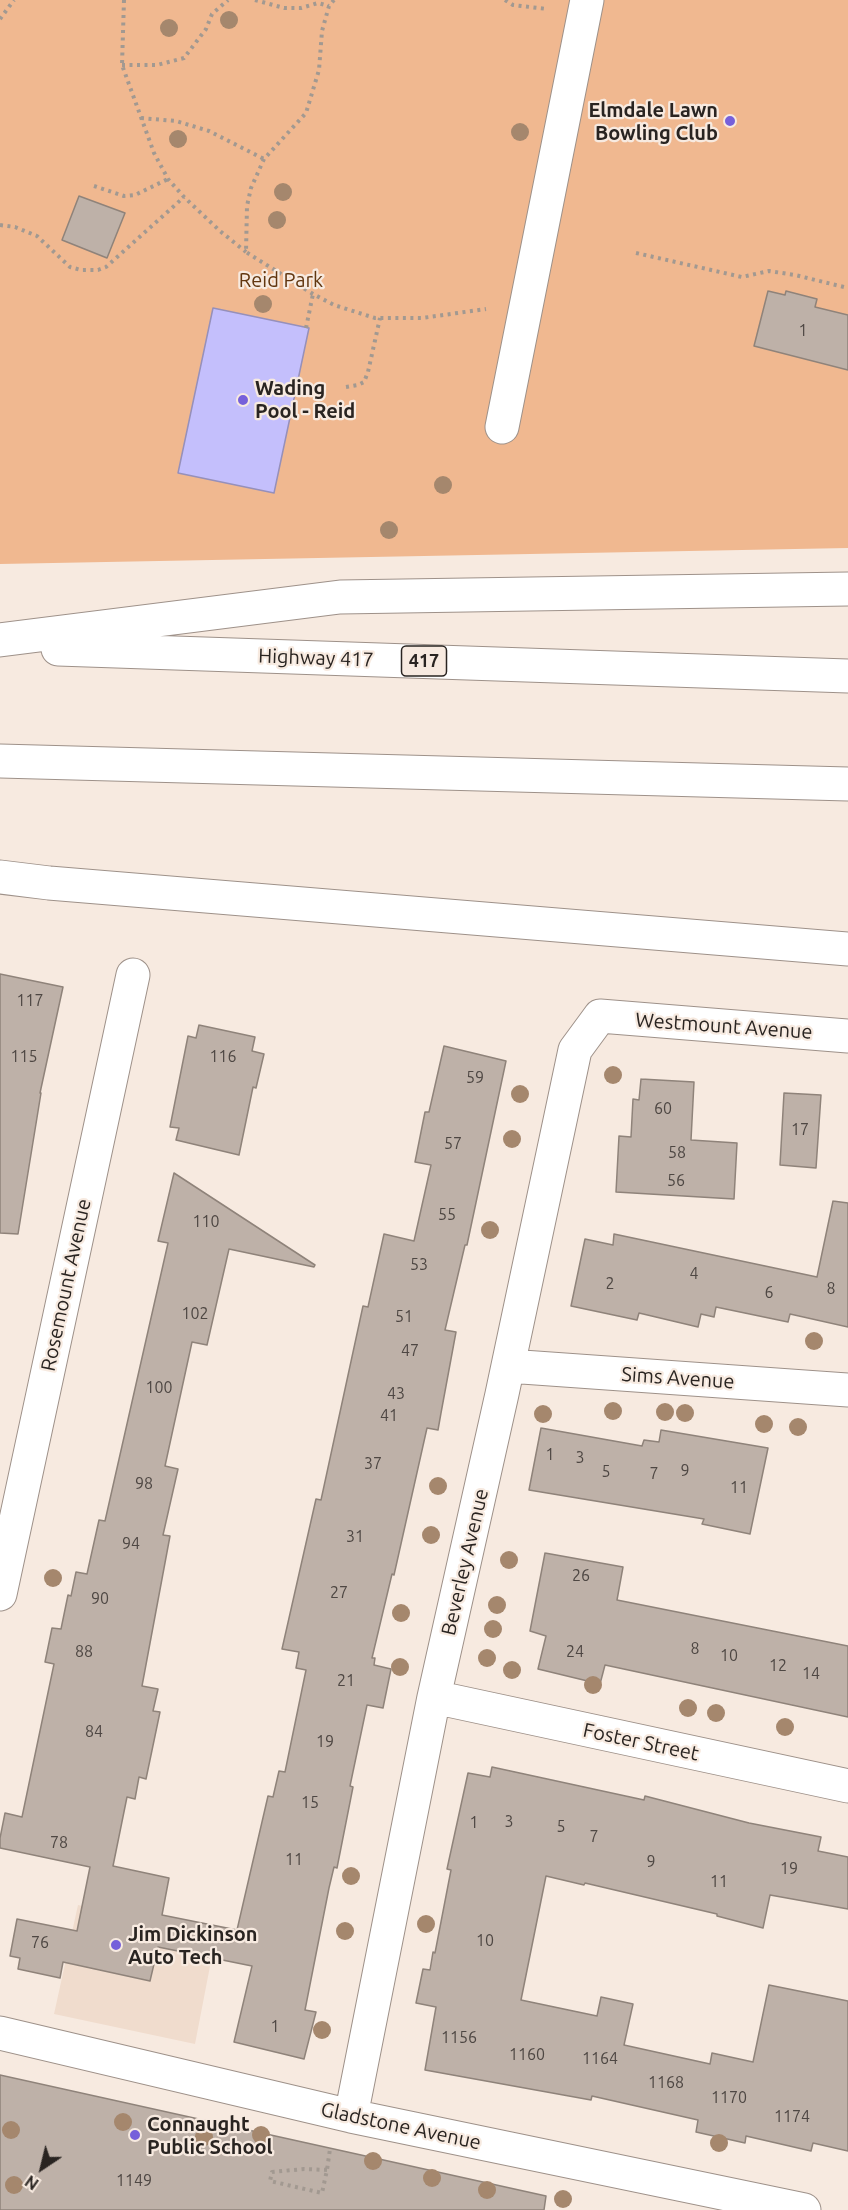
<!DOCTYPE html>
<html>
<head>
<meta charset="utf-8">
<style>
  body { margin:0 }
  #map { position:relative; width:848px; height:2210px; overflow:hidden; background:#f7eae0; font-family:Ubuntu,sans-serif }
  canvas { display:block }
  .north { position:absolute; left:12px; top:2138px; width:60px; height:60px; -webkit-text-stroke:4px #f7eae0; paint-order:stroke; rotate:215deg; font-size:16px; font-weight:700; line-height:24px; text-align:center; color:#292421 }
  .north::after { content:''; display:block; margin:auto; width:21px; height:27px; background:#292421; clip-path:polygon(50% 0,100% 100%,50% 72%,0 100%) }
</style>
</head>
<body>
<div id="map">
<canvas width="848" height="2210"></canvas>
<div class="north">N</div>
</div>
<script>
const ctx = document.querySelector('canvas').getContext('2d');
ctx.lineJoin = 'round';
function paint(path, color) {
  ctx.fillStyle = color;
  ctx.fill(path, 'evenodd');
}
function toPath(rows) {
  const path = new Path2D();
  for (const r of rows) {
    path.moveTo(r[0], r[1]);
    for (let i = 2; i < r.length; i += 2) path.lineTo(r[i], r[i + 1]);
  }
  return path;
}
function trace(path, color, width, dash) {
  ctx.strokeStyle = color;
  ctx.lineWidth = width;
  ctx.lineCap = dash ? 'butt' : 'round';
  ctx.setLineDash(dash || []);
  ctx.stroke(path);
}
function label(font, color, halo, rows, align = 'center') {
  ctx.font = font + ' Ubuntu,sans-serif';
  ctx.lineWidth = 4.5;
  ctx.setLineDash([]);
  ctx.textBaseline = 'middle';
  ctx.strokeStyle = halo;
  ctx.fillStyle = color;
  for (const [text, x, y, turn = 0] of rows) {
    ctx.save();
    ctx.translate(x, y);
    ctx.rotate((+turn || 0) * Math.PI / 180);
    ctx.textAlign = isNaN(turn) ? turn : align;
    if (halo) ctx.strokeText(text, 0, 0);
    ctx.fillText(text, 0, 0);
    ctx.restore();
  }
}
const built = toPath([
  [78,1905,169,1926,165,1948,211,1961,195,2044,54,2014]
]);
const green = toPath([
  [0,0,848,0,848,548,0,564]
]);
const water = toPath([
  [213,308,309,328,274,493,178,473,213,308]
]);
const building = toPath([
  [79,196,125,213,107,258,62,240,79,196],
  [768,291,785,295,786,291,817,299,815,307,848,315,848,370,754,346,768,291],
  [0,974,63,987,40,1093,41,1093,18,1234,0,1233,0,974],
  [199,1025,255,1037,252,1051,264,1054,256,1088,253,1087,239,1155,176,1140,179,1128,170,1127,188,1036,196,1038,199,1025],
  [444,1046,506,1061,467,1245,465,1245,445,1330,456,1332,441,1413,438,1430,427,1428,394,1575,392,1574,372,1658,375,1658,374,1665,391,1669,383,1708,367,1705,350,1786,353,1787,337,1868,334,1867,329,1888,305,2010,316,2012,304,2059,234,2042,252,1966,158,1947,150,1981,63,1962,60,1978,18,1969,20,1958,10,1956,17,1919,77,1931,90,1867,0,1848,0,1838,5,1813,22,1817,54,1664,45,1662,52,1628,61,1629,68,1595,71,1596,76,1572,87,1574,99,1520,105,1521,168,1243,158,1241,174,1173,315,1265,314,1267,229,1249,207,1345,192,1342,165,1466,178,1469,163,1535,170,1536,142,1686,158,1689,153,1711,160,1712,146,1779,139,1777,135,1799,127,1797,113,1866,169,1878,162,1915,237,1930,268,1796,273,1797,279,1771,285,1772,306,1670,296,1668,299,1652,282,1649,316,1499,321,1500,363,1306,368,1307,384,1234,414,1241,431,1165,415,1162,425,1112,429,1112,444,1046],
  [641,1079,694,1082,691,1140,737,1143,734,1199,616,1192,619,1136,631,1137,633,1099,639,1100,641,1079],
  [784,1093,821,1095,816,1168,780,1165,784,1093],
  [833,1201,848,1203,848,1327,790,1314,788,1322,716,1307,714,1317,701,1314,698,1327,639,1313,637,1320,571,1306,585,1239,613,1245,614,1234,817,1277,833,1201],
  [541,1428,642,1446,644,1440,659,1442,661,1430,768,1448,750,1534,702,1524,704,1519,529,1490,541,1428],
  [545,1553,623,1567,617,1600,848,1646,848,1717,605,1665,600,1684,538,1669,546,1636,530,1631,545,1553],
  [492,1767,644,1800,645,1796,749,1823,821,1837,818,1851,848,1857,848,1909,770,1895,763,1928,717,1916,717,1914,585,1883,584,1885,546,1876,521,2000,597,2016,601,1997,633,2004,624,2045,710,2064,712,2053,753,2062,769,1985,848,2001,848,2151,813,2143,811,2151,746,2136,745,2143,696,2132,698,2120,592,2096,591,2100,425,2070,436,2007,416,2003,423,1969,430,1970,433,1952,435,1953,451,1870,447,1869,468,1773,490,1777,492,1767],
  [0,2075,546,2196,544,2210,0,2210,0,2075]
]);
const path = toPath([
  [124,0,122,65,154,153,168,179,184,197,220,231,246,252],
  [255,0,284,8,301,8,318,3,329,6],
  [334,0,329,6,322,31,319,70,306,113,264,159,251,188,247,206,246,252,313,294,334,305,375,318,422,318,486,309],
  [505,0,513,5,547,9],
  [0,19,14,0],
  [122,65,157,65,184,58,206,29,212,14,228,0],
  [141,118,176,121,209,131,264,159],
  [94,186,124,196,135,195,168,179],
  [0,225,15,227,37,236,70,267,81,270,98,270,106,267,184,197],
  [636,253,742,277,769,271,795,275,848,288],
  [306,328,313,294],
  [346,387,358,385,364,382,368,372,380,318],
  [327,2170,304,2169,272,2172,270,2181,322,2193,327,2170,330,2149]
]);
const minor = toPath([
  [502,427,587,0],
  [508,1366,848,1390],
  [0,1594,133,975],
  [434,1697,848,1786],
  [0,2033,351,2116,804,2210],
  [351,2116,434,1697,502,1394,575,1050,600,1016,848,1036]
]);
const highway = toPath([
  [0,640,340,597,848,589],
  [58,649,848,676],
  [0,761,848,784],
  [0,877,49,883,848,949]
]);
const trees = [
  [229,20],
  [169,28],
  [520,132],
  [178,139],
  [283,192],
  [277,220],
  [263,304],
  [443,485],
  [389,530],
  [613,1075],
  [520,1094],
  [512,1139],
  [490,1230],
  [814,1341],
  [613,1411],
  [665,1412],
  [685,1413],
  [543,1414],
  [764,1424],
  [798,1427],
  [438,1486],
  [431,1535],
  [509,1560],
  [53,1578],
  [497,1605],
  [401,1613],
  [493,1629],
  [487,1658],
  [400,1667],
  [512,1670],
  [593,1685],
  [688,1708],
  [716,1713],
  [785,1727],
  [351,1876],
  [426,1924],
  [345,1931],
  [322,2030],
  [123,2122],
  [11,2130],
  [261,2135],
  [204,2137],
  [719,2143],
  [373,2161],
  [432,2178],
  [14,2185],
  [487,2190],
  [563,2199]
];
const markers = [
  [730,121,6,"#7660da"],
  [243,400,6,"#7660da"],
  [116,1945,6,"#7660da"],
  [135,2135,6,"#7660da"]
];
const numberNames = [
  ["1",803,331],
  ["117",30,1001],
  ["115",24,1057],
  ["116",223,1057],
  ["59",475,1078],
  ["60",663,1109],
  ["17",800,1130],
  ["57",453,1144],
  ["58",677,1153],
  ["56",676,1181],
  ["55",447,1215],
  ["110",206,1222],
  ["53",419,1265],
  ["4",694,1274],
  ["2",610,1284],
  ["8",831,1289],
  ["6",769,1293],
  ["102",195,1314],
  ["51",404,1317],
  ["47",410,1351],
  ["100",159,1388],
  ["43",396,1394],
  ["41",389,1416],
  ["1",550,1455],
  ["3",580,1458],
  ["37",373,1464],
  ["9",685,1471],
  ["5",606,1472],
  ["7",654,1474],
  ["98",144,1484],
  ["11",739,1488],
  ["31",355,1537],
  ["94",131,1544],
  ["26",581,1576],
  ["27",339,1593],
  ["90",100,1599],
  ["8",695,1649],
  ["88",84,1652],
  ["24",575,1652],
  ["10",729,1656],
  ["12",778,1666],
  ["14",811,1674],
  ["21",346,1681],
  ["84",94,1732],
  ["19",325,1742],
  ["15",310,1803],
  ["3",509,1822],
  ["1",474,1823],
  ["5",561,1827],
  ["7",594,1837],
  ["78",59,1843],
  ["11",294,1860],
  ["9",651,1862],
  ["19",789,1869],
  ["11",719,1882],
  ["10",485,1941],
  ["76",40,1943],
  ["1",275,2027],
  ["1156",459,2038],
  ["1160",527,2055],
  ["1164",600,2059],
  ["1168",666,2083],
  ["1170",729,2098],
  ["1174",792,2117],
  ["1149",134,2181]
];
const shields = [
  [424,661,45]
];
const shieldNames = [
  ["417",424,661]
];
const poiNames = [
  ["Elmdale Lawn",718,110,"right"],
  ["Bowling Club",718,133,"right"],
  ["Wading",255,388],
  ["Pool - Reid",255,411],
  ["Jim Dickinson",128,1934],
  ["Auto Tech",128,1957],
  ["Connaught",147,2124],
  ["Public School",147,2147]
];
const parkNames = [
  ["Reid Park",281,280]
];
const streetNames = [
  ["Highway 417",316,658,2],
  ["Westmount Avenue",724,1026,4],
  ["Rosemount Avenue",66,1285,-78],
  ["Sims Avenue",678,1378,4],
  ["Beverley Avenue",465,1562,-77],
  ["Foster Street",641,1742,12],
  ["Gladstone Avenue",401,2126,12]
];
paint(built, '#f0dccd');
paint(green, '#f0b890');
paint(water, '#c4bffc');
trace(water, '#9690ba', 1.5);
paint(building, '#beb1a8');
trace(building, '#8f837a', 1.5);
trace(minor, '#9e9189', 35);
trace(highway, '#9e9189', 35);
trace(path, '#a29991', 4, [3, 4.5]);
trace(minor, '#fff', 33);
trace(highway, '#fff', 33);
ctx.fillStyle = '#a5876d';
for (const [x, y] of trees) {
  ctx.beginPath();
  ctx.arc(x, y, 9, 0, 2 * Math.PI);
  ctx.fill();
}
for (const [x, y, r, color] of markers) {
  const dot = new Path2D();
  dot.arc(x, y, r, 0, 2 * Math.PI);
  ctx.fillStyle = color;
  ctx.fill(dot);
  trace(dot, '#f7eae0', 2);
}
label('16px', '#4e4743', null, numberNames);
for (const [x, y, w] of shields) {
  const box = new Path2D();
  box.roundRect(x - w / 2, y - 15, w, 30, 4.5);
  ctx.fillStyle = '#f7eae0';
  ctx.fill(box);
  trace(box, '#292421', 1.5);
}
label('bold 18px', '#292421', null, shieldNames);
label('bold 20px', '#292421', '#f7eae0', poiNames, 'left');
label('20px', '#62360f', '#f7eae0', parkNames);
label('20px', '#292421', '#f7eae0', streetNames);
</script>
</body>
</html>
